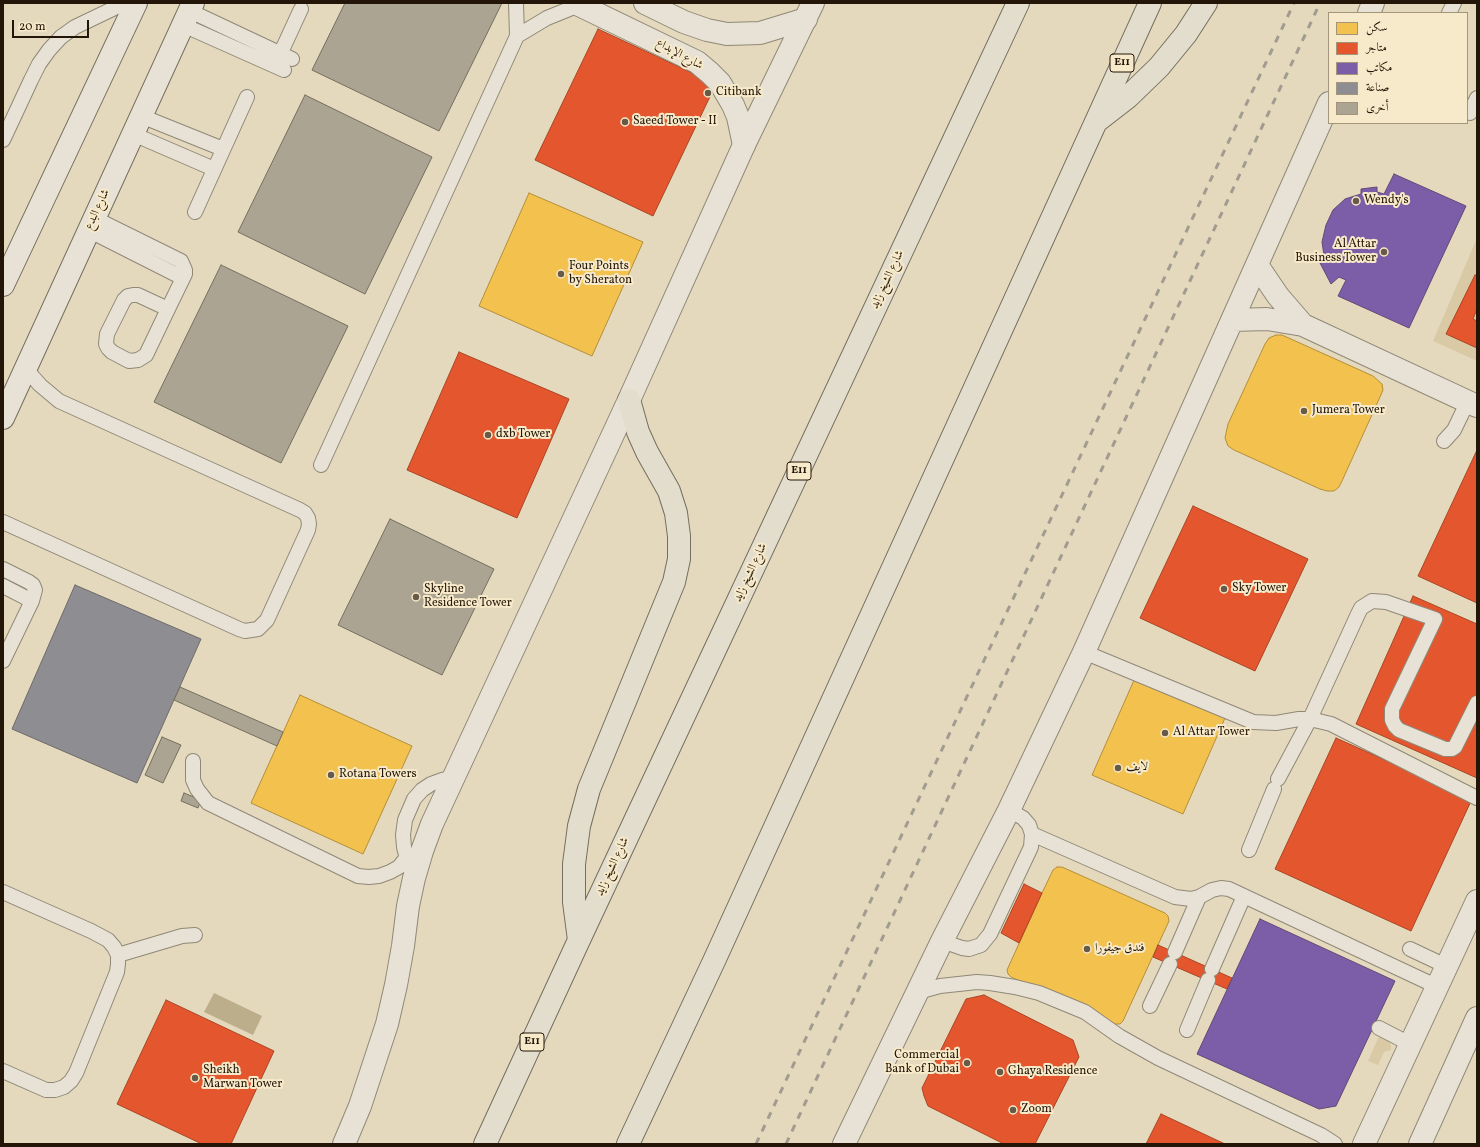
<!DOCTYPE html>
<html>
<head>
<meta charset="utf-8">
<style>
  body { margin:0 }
  #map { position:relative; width:1480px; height:1147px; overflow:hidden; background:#e4d9bd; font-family:Vollkorn,Amiri,serif }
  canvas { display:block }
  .frame { position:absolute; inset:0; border:4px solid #231608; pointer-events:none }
  .legend { position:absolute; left:1328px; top:12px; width:140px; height:112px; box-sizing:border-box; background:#f7eaca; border:1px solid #a2957c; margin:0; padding:5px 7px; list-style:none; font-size:12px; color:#231608 }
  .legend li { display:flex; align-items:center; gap:8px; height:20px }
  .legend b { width:20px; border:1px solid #a2957c }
  .scale { position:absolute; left:12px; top:20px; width:77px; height:18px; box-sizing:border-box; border:2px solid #231608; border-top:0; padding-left:5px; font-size:12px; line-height:14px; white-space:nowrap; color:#231608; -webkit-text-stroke:3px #f7eaca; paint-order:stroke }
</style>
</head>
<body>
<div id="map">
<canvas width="1480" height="1147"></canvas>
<div class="frame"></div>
<ul class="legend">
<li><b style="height:11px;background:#f2c14e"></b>سكن</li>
<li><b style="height:11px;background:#e4572e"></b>متاجر</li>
<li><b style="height:11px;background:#7b5ea7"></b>مكاتب</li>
<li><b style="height:11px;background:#8d8d92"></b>صناعة</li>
<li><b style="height:11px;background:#aca492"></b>أخرى</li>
</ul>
<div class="scale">20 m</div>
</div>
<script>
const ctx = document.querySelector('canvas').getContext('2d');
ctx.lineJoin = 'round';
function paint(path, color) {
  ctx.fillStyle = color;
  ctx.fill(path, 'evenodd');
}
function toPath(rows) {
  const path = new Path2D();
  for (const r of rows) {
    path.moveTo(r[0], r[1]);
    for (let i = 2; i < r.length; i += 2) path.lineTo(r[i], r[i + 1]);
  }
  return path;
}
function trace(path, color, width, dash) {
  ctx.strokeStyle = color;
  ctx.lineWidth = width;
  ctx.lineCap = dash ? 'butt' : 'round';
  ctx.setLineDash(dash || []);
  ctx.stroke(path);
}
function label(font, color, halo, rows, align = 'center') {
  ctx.font = font + ' Vollkorn,Amiri,serif';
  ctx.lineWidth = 4;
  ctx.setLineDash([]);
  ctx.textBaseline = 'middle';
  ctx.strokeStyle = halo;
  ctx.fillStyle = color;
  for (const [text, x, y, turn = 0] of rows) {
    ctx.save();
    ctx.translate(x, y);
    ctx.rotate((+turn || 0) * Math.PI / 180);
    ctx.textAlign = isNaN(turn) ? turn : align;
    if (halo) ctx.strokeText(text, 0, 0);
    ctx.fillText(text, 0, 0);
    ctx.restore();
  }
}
const green = toPath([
  [1477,238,1477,361,1433,341],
  [1380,1034,1388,1038,1391,1046,1391,1050,1384,1052,1378,1065,1368,1061]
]);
const water = toPath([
  [214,993,262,1016,253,1035,204,1012]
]);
const homes = toPath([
  [529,193,643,242,592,356,479,306,529,193],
  [1276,335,1282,335,1373,376,1382,384,1383,390,1380,397,1342,481,1339,487,1334,491,1327,491,1320,489,1234,450,1228,446,1225,438,1228,424,1265,344,1269,338,1276,335],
  [1135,678,1225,718,1183,814,1092,775,1135,678],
  [300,695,412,746,363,854,251,803,300,695],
  [1057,867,1062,867,1165,913,1168,916,1169,921,1123,1021,1120,1024,1113,1024,1011,977,1008,974,1007,970,1042,893,1053,870,1057,867]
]);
const shops = toPath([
  [598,29,716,84,653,216,535,160,598,29],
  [1475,275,1477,276,1477,309,1473,319,1477,321,1477,348,1446,334,1475,275],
  [459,352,569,399,517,518,407,470,459,352],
  [1477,450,1477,603,1418,576,1477,450],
  [1193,506,1308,559,1255,671,1140,618,1193,506],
  [1413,596,1477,624,1477,778,1356,724,1413,596],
  [1336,738,1472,799,1411,931,1275,869,1336,738],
  [1024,884,1042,893,1019,943,1001,933,1024,884],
  [1158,945,1232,978,1227,989,1153,957,1158,945],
  [984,995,1073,1040,1079,1057,1035,1144,1004,1144,928,1106,924,1096,922,1088,966,999,984,995],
  [166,1000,274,1051,231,1144,202,1144,117,1104,166,1000],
  [1161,1114,1225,1144,1146,1144,1161,1114]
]);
const offices = toPath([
  [1394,174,1466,206,1409,328,1338,296,1346,280,1339,277,1331,284,1320,263,1325,262,1322,242,1326,225,1333,210,1345,199,1361,194,1361,189,1377,187,1377,192,1384,194,1394,174],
  [1260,919,1395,981,1336,1106,1319,1109,1197,1054,1260,919]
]);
const industry = toPath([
  [75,585,201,639,137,783,12,729,75,585]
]);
const building = toPath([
  [345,3,502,3,439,131,312,70,345,3],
  [305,95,432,157,365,294,238,232,305,95],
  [221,265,348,326,281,463,154,402,221,265],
  [390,519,494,569,442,675,338,625,390,519],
  [180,687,283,732,277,746,174,700,180,687],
  [162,737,181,745,163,783,145,775,162,737],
  [184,793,201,800,198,808,181,801,184,793]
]);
const service = toPath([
  [190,11,292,59],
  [1449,13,1454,3],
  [183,25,284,70],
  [517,36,547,18,579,5],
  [277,61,301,9],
  [1470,113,1477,98],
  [141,116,223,149],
  [133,134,214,169],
  [3,140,31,80,39,64,49,50,61,37,75,27,125,3],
  [195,212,247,97],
  [94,218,181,261,185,270,185,274,168,309,146,355,138,360,129,361,112,352,108,348,106,344,107,334,124,300,128,296,133,295,138,295,168,309],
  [88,230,183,278],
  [1444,441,1454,430,1468,401],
  [321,465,517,36,516,3],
  [3,522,239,629,245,631,258,629,267,620,308,530,309,524,308,518,305,513,300,510,59,401,40,385,32,376,26,365],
  [3,569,29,582,33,585,35,590,32,601,3,661],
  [3,586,32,601],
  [1084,652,1253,722,1276,723,1299,719,1310,719,1331,724,1477,798],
  [193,761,193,780,197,789,208,803,358,876,369,877,379,876,390,872,399,867,406,858],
  [1278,779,1310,719,1358,614,1361,608,1372,601,1386,602,1435,619,1392,709,1392,720,1395,726,1399,730,1445,749,1452,749,1455,747,1477,703],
  [1032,834,1175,897,1191,899,1199,897,1212,890,1221,888,1229,889,1438,987],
  [1249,850,1274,789],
  [409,867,404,847,403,835,405,820,414,799,422,790,431,784,442,780,454,778],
  [3,892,91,931,108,940,114,947,118,955,118,964,117,972,76,1073,71,1081,64,1087,55,1090,46,1090,3,1071],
  [942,941,962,948,969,949,981,945,990,934,1031,847,1032,834,1029,825,1023,818,1009,810],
  [1410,949,1446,966],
  [1175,952,1199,897],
  [118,955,182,936,195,935],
  [1212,969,1244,896],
  [918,992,940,986,977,982,990,983,1015,987,1039,993,1085,1012,1119,1036,1158,1058,1321,1135,1335,1144],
  [1150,1006,1170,964],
  [1379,1028,1410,1044],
  [1187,1030,1208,980]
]);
const minor = toPath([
  [575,3,697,62,710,73,720,83,733,105,738,117,744,145],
  [645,3,684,22,707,30,727,34,760,33,806,19]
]);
const tertiary = toPath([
  [1369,13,1373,3],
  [1257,265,1278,296,1303,325],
  [1232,320,1267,319,1303,325,1477,406],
  [344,1144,360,1106,387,1024,396,985,403,946,408,906,414,878,422,851,432,824,629,400,744,145,813,3],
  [844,1144,942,941,1009,810,1084,652,1329,103],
  [1364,1144,1477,901],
  [1420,1144,1477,1018]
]);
const secondary = toPath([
  [3,285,136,3],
  [3,418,193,3]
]);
const motorway = toPath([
  [1097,121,1128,97,1159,67,1186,34,1206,3],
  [579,940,574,902,574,864,579,826,589,789,674,582,679,559,679,536,676,513,669,491,647,452,638,432,629,400],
  [485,1144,579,940,1018,3],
  [628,1144,714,961,1150,3]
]);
const rail = toPath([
  [756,1144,1294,3],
  [786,1144,1320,3]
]);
const markers = [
  [708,93,4,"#675a47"],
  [625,122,4,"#675a47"],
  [1356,201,4,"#675a47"],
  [1384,252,4,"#675a47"],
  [561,274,4,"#675a47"],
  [1304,411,4,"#675a47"],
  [488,435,4,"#675a47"],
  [1224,589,4,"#675a47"],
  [416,597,4,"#675a47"],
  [1165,733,4,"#675a47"],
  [1118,768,4,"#675a47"],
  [331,775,4,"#675a47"],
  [1087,949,4,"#675a47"],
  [967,1063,4,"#675a47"],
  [1000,1072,4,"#675a47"],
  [195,1078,4,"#675a47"],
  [1013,1110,4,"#675a47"]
];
const shields = [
  [1122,63,24],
  [799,471,24],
  [532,1042,24]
];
const shieldNames = [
  ["E11",1122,63],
  ["E11",799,471],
  ["E11",532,1042]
];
const streetNames = [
  ["شارع الإبداع",679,55,29],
  ["شارع البدع",98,210,-65],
  ["شارع الشيخ زايد",888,280,-65],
  ["شارع الشيخ زايد",751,573,-65],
  ["شارع الشيخ زايد",613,867,-65]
];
const poiNames = [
  ["Citibank",716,93],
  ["Saeed Tower - II",633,122],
  ["Wendy's",1364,201],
  ["Al Attar",1376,245,"right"],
  ["Business Tower",1376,259,"right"],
  ["Four Points",569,267],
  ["by Sheraton",569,281],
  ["Jumera Tower",1312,411],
  ["dxb Tower",496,435],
  ["Sky Tower",1232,589],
  ["Skyline",424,590],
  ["Residence Tower",424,604],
  ["Al Attar Tower",1173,733],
  ["لايف",1126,768],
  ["Rotana Towers",339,775],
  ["فندق جيفورا",1095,949],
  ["Commercial",959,1056,"right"],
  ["Bank of Dubai",959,1070,"right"],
  ["Sheikh",203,1071],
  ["Marwan Tower",203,1085],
  ["Ghaya Residence",1008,1072],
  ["Zoom",1021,1110]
];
paint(green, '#d9caa5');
paint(water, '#bdae8b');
paint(homes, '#f2c14e');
trace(homes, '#b48e39', 1);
paint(shops, '#e4572e');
trace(shops, '#aa4423', 1);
paint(offices, '#7b5ea7');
trace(offices, '#614877', 1);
paint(industry, '#8d8d92');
trace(industry, '#6d6969', 1);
paint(building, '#aca492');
trace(building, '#756e5e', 1);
trace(service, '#908877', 16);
trace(minor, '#908877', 24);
trace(tertiary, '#908877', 24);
trace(secondary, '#756e5e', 24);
trace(motorway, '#756e5e', 24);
trace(service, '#e7e2d5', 14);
trace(minor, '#e7e2d5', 22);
trace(tertiary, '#e7e2d5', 22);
trace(secondary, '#e7e2d5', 22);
trace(motorway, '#e3ddce', 22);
trace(rail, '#a29c90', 3, [7, 7]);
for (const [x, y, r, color] of markers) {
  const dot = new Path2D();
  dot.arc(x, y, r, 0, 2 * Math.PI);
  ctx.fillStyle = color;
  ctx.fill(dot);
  trace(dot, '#f7eaca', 1.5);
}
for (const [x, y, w] of shields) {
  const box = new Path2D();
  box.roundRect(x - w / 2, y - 9, w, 18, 3);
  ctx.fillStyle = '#f7eaca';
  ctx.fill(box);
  trace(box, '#231608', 1);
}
label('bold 11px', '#231608', null, shieldNames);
label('12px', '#231608', '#f7eaca', streetNames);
label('12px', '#231608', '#f7eaca', poiNames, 'left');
</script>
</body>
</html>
